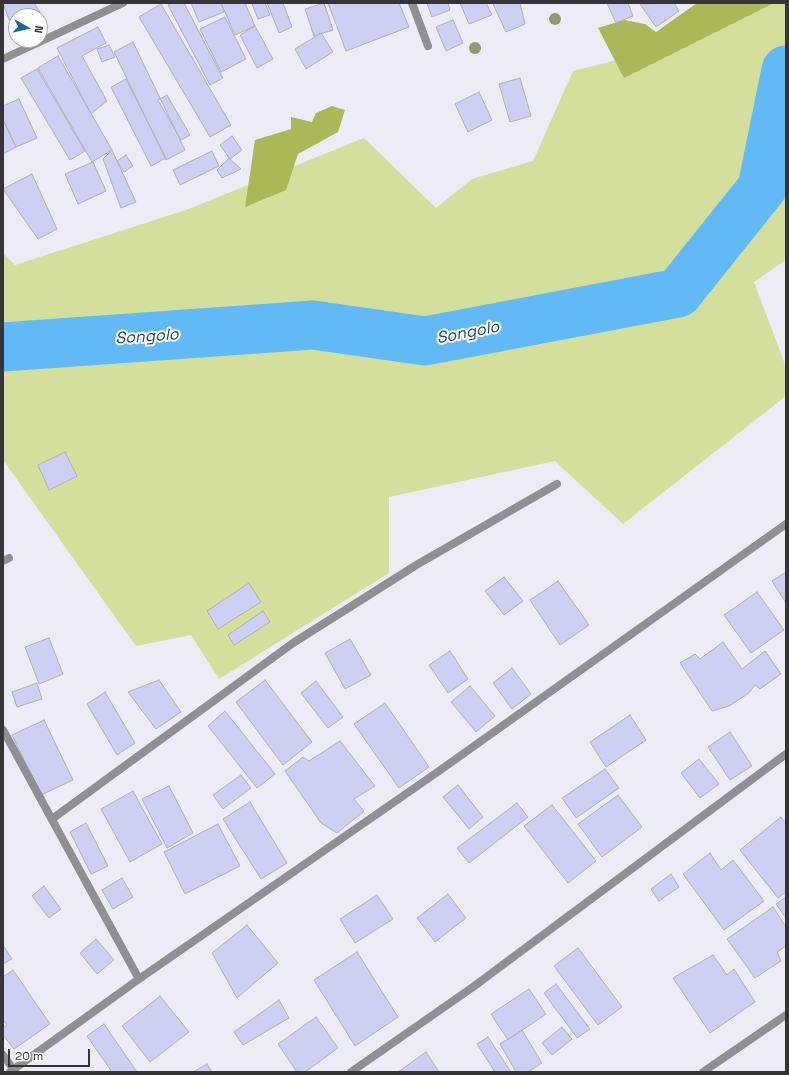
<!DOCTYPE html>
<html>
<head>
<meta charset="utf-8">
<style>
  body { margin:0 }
  #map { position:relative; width:789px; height:1075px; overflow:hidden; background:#ebecf5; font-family:"Space Grotesk",sans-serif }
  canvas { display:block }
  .frame { position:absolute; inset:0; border:4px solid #353539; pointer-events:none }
  .north { position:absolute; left:8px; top:8px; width:40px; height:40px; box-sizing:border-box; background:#fff; border:1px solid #aeaeb0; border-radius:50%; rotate:98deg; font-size:11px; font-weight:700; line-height:16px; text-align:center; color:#353539 }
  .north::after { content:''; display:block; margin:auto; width:14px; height:18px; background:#126c9c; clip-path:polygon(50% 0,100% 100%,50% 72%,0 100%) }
  .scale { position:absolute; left:8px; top:1049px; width:82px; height:18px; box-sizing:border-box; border:2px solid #353539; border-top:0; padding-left:5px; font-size:12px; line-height:14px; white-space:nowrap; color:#353539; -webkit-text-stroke:3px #fff; paint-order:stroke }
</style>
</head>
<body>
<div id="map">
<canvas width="789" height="1075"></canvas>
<div class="frame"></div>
<div class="north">N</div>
<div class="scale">20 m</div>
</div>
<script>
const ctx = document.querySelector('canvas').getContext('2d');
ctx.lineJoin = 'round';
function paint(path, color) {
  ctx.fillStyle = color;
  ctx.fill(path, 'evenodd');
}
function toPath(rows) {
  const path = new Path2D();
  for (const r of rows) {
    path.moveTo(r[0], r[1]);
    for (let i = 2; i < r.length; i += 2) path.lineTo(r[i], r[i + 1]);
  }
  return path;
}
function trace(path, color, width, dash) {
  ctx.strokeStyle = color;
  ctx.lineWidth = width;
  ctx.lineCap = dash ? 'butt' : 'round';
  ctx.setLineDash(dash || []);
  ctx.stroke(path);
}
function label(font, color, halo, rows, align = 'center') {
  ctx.font = font + ' "Space Grotesk",sans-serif';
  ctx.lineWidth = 4;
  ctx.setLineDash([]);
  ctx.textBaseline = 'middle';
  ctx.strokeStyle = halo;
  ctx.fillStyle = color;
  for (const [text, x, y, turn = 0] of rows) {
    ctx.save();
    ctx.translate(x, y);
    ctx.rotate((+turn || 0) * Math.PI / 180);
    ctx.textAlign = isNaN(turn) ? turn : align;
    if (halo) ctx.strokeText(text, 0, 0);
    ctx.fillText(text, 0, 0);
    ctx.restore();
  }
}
const green = toPath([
  [761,3,786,3,786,260,754,282,786,367,786,396,623,524,555,461,389,497,389,573,219,679,191,635,136,646,3,460,3,253,15,265,186,210,364,138,436,208,472,179,533,161,573,71,704,38]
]);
const forest = toPath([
  [697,3,774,3,624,78,598,28,624,20,645,24,656,32],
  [332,106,345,110,338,132,298,154,286,190,245,207,255,140,291,129,291,117,312,122,316,113]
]);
const river = toPath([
  [3,347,313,325,425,341,678,293,762,188,786,70]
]);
const building = toPath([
  [3,3,34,3,40,12,32,16,16,16,16,23,11,25,3,3],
  [173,3,184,3,223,78,210,85,168,5,173,3],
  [191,3,221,3,224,12,199,22,191,3],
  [221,3,245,3,255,26,235,35,221,3],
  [254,3,265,3,270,15,258,19,252,4,254,3],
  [267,3,283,3,292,27,279,33,267,3],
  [324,3,333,30,314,36,305,9,324,3],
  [328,3,399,3,409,27,346,51,328,3],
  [427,3,448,3,450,10,432,17,427,3],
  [460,3,486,3,492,15,469,24,460,3],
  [494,3,520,3,525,24,506,32,493,4,494,3],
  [607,3,628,3,633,16,616,23,607,3],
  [674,3,679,11,656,27,640,4,674,3],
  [161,4,231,125,210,137,139,17,161,4],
  [225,17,246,59,221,72,200,29,225,17],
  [453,20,463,43,446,51,436,27,453,20],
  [255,26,273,59,257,68,240,35,255,26],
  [98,27,106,43,82,56,107,101,91,114,57,48,98,27],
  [321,33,333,52,306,69,295,49,321,33],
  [133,42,185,150,166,160,114,52,133,42],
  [109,45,115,57,102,62,97,49,109,45],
  [58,56,112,150,92,162,38,68,58,56],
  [37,69,85,151,70,160,21,78,37,69],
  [520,78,531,116,510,122,499,84,520,78],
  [126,79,166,158,151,166,111,87,126,79],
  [479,92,492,120,468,132,455,104,479,92],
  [167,95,190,135,181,140,158,100,167,95],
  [19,99,37,138,16,147,3,119,3,106,19,99],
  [3,120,16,147,3,154,3,120],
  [232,136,242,150,230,159,220,145,232,136],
  [112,150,136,202,121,208,103,159,112,150],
  [212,151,219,166,180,185,173,170,212,151],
  [126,155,133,166,124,172,117,161,126,155],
  [229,158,241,169,222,178,217,170,229,158],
  [93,162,106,191,78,204,65,174,93,162],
  [32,174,57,229,38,239,3,189,32,174],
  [65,452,77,476,49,490,38,465,65,452],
  [786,572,786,603,772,581,786,572],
  [504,577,523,601,504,615,485,591,504,577],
  [558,581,589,625,560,645,530,600,558,581],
  [249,583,261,602,218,629,207,611,249,583],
  [757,592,784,630,751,653,724,615,757,592],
  [263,611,270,622,234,645,228,635,263,611],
  [49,638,63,674,39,684,25,647,49,638],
  [350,639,371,675,345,689,325,653,350,639],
  [723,642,742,669,765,651,781,674,760,689,755,685,749,693,729,706,712,711,680,663,695,654,700,659,723,642],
  [450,651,468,679,448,693,429,665,450,651],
  [512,668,531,694,512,709,493,683,512,668],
  [159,680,181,712,156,729,128,692,159,680],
  [265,680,312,742,283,765,236,702,265,680],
  [316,681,343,717,328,728,301,693,316,681],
  [37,683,42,699,17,707,12,692,37,683],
  [470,686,495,716,476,732,451,702,470,686],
  [105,692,135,743,117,755,87,704,105,692],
  [385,703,429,767,399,788,354,724,385,703],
  [225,711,275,774,257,788,208,726,225,711],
  [630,715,646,740,606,767,590,742,630,715],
  [44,720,73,780,41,795,12,735,44,720],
  [730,732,752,766,730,780,708,747,730,732],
  [340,741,375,786,354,799,364,811,337,833,321,823,285,771,303,757,309,761,340,741],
  [699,759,719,784,700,798,681,773,699,759],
  [605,769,619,788,576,818,562,798,605,769],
  [241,775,251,788,223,809,213,795,241,775],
  [458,785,483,817,469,829,443,797,458,785],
  [169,786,193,833,167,848,142,799,169,786],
  [133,791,162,844,130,862,101,809,133,791],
  [618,795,642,827,602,857,578,824,618,795],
  [250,802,287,863,261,879,223,819,250,802],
  [517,803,528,817,469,863,457,848,517,803],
  [552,805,596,861,568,883,524,826,552,805],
  [781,817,786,824,786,892,778,898,740,850,781,817],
  [86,823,108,866,91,874,70,832,86,823],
  [218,824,240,866,185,894,164,852,218,824],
  [710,853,721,870,733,860,764,901,724,930,683,874,710,853],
  [671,874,679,887,659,901,651,889,671,874],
  [122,878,133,897,113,909,102,890,122,878],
  [44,886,61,909,49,918,32,896,44,886],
  [448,894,466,918,435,942,417,918,448,894],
  [377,895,393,919,355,943,340,919,377,895],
  [786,897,786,918,776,904,786,897],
  [773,907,786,927,786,946,777,952,781,961,755,978,727,939,773,907],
  [247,925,278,963,237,998,212,953,247,925],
  [96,939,114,960,97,974,80,953,96,939],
  [3,945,12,959,3,964,3,945],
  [578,948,622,1007,598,1025,554,966,578,948],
  [357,952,398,1017,355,1046,314,980,357,952],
  [713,955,727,975,734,969,755,1002,710,1033,673,978,713,955],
  [13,970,50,1024,14,1049,3,1035,3,1028,7,1025,3,1020,3,977,13,970],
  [556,984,590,1029,577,1038,544,993,556,984],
  [529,989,546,1014,508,1040,491,1014,529,989],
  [160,996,189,1032,150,1062,122,1026,160,996],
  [279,1000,289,1018,243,1045,234,1032,279,1000],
  [316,1017,338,1048,305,1072,297,1072,278,1044,316,1017],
  [104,1024,137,1072,112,1072,87,1036,104,1024],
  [562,1027,572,1039,552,1055,542,1043,562,1027],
  [522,1030,542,1063,528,1072,516,1072,500,1044,522,1030],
  [488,1037,511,1072,495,1072,477,1044,488,1037],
  [426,1052,439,1072,398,1072,426,1052],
  [207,1064,212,1072,193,1072,207,1064]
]);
const minor = toPath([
  [412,3,428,46],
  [3,59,123,3],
  [3,561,9,558],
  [3,730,139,979],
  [52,819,293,643,418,564,557,484],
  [3,1055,14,1070],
  [10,1072,139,979,439,771,786,524],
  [351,1072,473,987,786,754],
  [703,1072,786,1015]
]);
const trees = [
  [555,19],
  [475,48]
];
const waterNames = [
  ["Songolo",468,333,-11],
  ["Songolo",147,337,-4]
];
paint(green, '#d3df9b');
paint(forest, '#aab858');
trace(river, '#61baf6', 49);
paint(building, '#cccef2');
trace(building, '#afb0b8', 1);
trace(minor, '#908f93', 8);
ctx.fillStyle = '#939874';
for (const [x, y] of trees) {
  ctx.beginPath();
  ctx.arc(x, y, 6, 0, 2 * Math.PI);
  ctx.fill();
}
label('italic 16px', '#224861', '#fff', waterNames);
</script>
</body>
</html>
